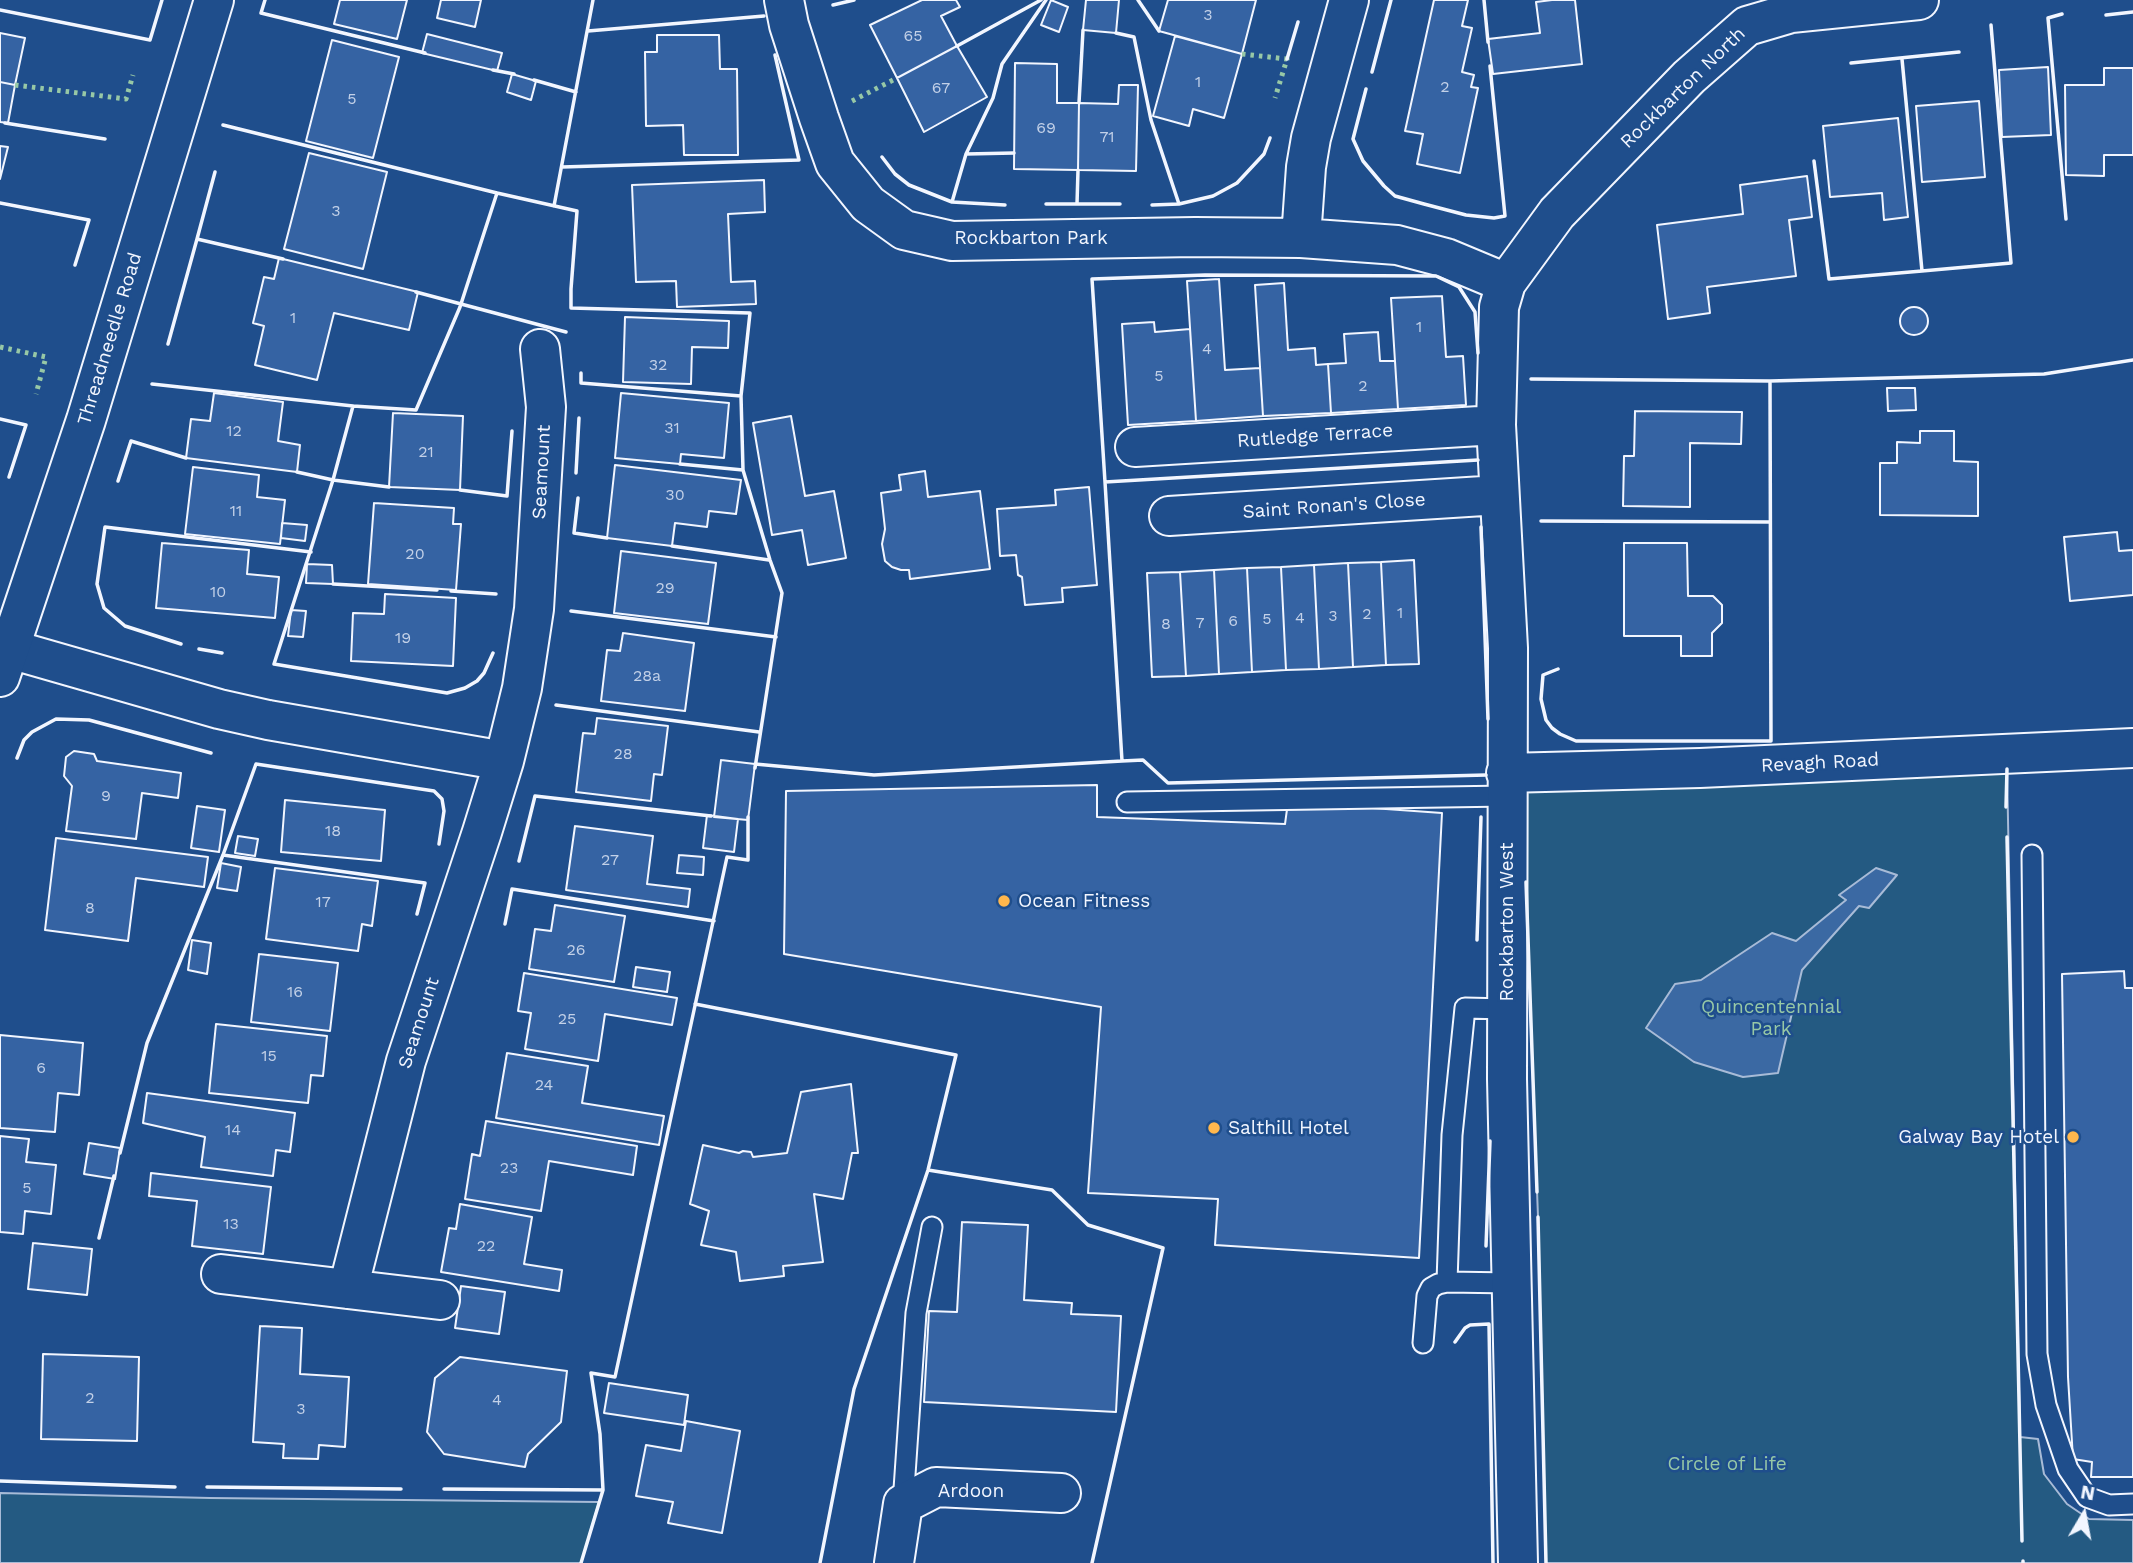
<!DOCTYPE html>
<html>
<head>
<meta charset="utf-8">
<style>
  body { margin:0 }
  #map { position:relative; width:2133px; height:1563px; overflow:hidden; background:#1f4e8c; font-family:"Work Sans",sans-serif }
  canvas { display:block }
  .north { position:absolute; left:2049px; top:1479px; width:70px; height:70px; -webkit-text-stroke:5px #1f4e8c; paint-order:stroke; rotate:10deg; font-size:19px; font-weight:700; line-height:28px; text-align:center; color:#f2f6ff }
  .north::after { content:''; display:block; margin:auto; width:24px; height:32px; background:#f2f6ff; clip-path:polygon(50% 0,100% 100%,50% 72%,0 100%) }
</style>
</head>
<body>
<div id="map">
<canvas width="2133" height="1563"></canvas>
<div class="north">N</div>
</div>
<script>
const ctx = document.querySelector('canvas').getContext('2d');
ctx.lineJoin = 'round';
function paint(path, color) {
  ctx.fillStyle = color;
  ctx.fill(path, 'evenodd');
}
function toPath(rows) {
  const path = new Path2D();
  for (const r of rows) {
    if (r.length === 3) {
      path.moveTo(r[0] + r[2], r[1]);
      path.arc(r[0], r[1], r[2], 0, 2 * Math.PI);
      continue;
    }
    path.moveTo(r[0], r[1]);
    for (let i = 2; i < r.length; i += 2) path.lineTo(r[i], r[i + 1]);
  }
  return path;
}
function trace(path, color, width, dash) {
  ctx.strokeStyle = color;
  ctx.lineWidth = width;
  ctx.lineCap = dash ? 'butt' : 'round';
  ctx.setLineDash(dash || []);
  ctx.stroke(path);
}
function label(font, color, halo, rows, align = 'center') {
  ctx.font = font + ' "Work Sans",sans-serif';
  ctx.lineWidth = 5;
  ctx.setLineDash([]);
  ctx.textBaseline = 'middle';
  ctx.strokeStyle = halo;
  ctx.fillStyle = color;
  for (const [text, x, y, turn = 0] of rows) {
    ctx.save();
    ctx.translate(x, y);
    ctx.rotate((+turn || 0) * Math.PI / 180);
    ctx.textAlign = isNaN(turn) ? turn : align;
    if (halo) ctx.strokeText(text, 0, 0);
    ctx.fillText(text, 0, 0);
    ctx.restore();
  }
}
const green = toPath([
  [2007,768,2020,1437,2038,1439,2044,1474,2067,1504,2089,1519,2133,1520,2133,1563,1546,1563,1538,1217,1522,788,2007,768],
  [0,1493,210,1498,599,1502,581,1563,0,1563,0,1493]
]);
const water = toPath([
  [1876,868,1897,875,1869,908,1859,906,1802,970,1778,1073,1743,1077,1694,1062,1646,1028,1675,984,1701,980,1772,933,1796,941,1846,900,1839,895,1876,868]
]);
const building = toPath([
  [340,0,407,0,397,39,334,24,340,0],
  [441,0,481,0,475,27,437,18,441,0],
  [922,0,956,0,960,7,941,16,957,46,897,78,870,25,922,0],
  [1051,0,1068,7,1059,32,1041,25,1051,0],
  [1086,0,1119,0,1116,33,1083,30,1086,0],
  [1168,0,1256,0,1242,54,1159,31,1168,0],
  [1434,0,1468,0,1462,26,1472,28,1462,72,1474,75,1471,87,1478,88,1460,173,1417,164,1423,134,1405,131,1434,0],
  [1552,0,1575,0,1582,64,1493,74,1488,39,1540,33,1536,2,1552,0],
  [0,33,25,38,15,85,0,82,0,33],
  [427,34,502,53,497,71,422,53,427,34],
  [657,35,719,35,720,69,737,69,738,155,684,155,683,125,646,126,645,52,657,52,657,35],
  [1175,36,1242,54,1224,118,1193,109,1189,126,1153,116,1175,36],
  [332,40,399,57,373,158,306,141,332,40],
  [957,46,987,97,924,132,897,78,957,46],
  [1015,63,1057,64,1057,103,1079,103,1078,170,1014,169,1015,63],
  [2048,67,2051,135,2002,137,1999,70,2048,67],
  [2104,68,2133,68,2133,155,2104,155,2104,176,2066,175,2065,85,2104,85,2104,68],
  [512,74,536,81,531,100,507,92,512,74],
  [0,82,15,85,8,123,0,122,0,82],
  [1119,85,1138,85,1136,171,1078,170,1079,103,1118,104,1119,85],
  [1979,101,1985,177,1922,182,1916,106,1979,101],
  [1898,118,1908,217,1884,220,1882,193,1830,197,1823,126,1898,118],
  [0,146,8,147,0,179,0,146],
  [309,153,387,172,363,269,284,249,309,153],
  [1807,176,1812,217,1789,220,1796,276,1707,287,1710,313,1668,319,1657,225,1743,214,1740,185,1807,176],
  [764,180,765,212,728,214,731,282,755,281,756,304,677,307,676,281,636,282,632,185,764,180],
  [279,258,418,292,409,330,334,313,317,380,255,365,264,326,253,323,264,277,274,279,279,258],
  [1219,279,1225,370,1260,368,1263,416,1196,421,1187,281,1219,279],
  [1284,283,1288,350,1315,348,1316,365,1328,364,1331,413,1263,416,1255,285,1284,283],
  [1442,296,1446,357,1463,356,1466,405,1398,409,1391,298,1442,296],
  [1914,321,14],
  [625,317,729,321,728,348,692,347,691,384,623,382,625,317],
  [1154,322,1155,332,1190,329,1196,421,1128,425,1122,324,1154,322],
  [1378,332,1380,361,1395,361,1398,409,1331,413,1328,364,1346,363,1344,334,1378,332],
  [1887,388,1915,388,1916,410,1888,411,1887,388],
  [214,393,283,402,278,441,300,445,297,472,186,458,191,419,210,421,214,393],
  [621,393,729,403,724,458,681,454,680,464,615,458,621,393],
  [1635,411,1742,412,1741,444,1690,443,1690,507,1623,506,1624,456,1634,456,1635,411],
  [393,413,463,416,460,490,389,487,393,413],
  [791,416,805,496,834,491,846,558,808,565,802,530,772,535,753,423,791,416],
  [1920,431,1954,431,1954,461,1978,462,1978,516,1880,515,1880,463,1897,463,1897,442,1920,443,1920,431],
  [615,465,741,480,736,514,709,511,707,527,675,523,672,546,607,538,615,465],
  [193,467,259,475,257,497,285,500,280,544,185,534,193,467],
  [925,471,928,497,980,491,990,569,910,579,909,570,901,570,892,567,885,561,882,544,885,529,881,493,901,490,899,475,925,471],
  [1089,487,1097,585,1062,588,1063,602,1025,605,1022,577,1018,575,1016,555,1000,556,997,509,1056,505,1055,490,1089,487],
  [374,503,454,508,453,524,461,524,456,590,368,584,374,503],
  [282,523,307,525,305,541,281,538,282,523],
  [2117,532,2119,551,2133,550,2133,595,2070,601,2064,537,2117,532],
  [162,543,249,550,247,574,279,577,275,618,156,608,162,543],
  [1624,543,1687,543,1688,596,1713,596,1722,605,1722,623,1712,633,1712,656,1681,656,1681,636,1624,636,1624,543],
  [621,551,716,563,708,624,614,613,621,551],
  [1414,560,1419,664,1386,665,1381,562,1414,560],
  [1381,562,1386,665,1353,667,1348,563,1381,562],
  [1348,563,1353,667,1319,669,1314,565,1348,563],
  [307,564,332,565,333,584,306,583,307,564],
  [1314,565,1319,669,1286,670,1281,567,1314,565],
  [1281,567,1286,670,1252,672,1247,568,1281,567],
  [1247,568,1252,672,1219,674,1214,570,1247,568],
  [1214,570,1219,674,1186,676,1180,572,1214,570],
  [1180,572,1186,676,1152,677,1147,573,1180,572],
  [385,594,456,598,453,666,351,661,353,613,384,614,385,594],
  [291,610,306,611,303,637,288,636,291,610],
  [623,633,694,643,685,711,601,701,607,650,620,651,623,633],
  [597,718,668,726,662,775,654,774,651,801,576,792,583,733,595,734,597,718],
  [74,751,94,754,97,761,181,773,178,798,142,793,136,839,66,831,72,786,64,776,66,757,74,751],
  [721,760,755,764,748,820,714,817,721,760],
  [1097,785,1097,817,1285,824,1288,802,1442,813,1419,1258,1215,1245,1218,1199,1088,1193,1101,1007,784,954,786,791,1097,785],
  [285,800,385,810,381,861,281,852,285,800],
  [197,806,225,810,219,852,191,848,197,806],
  [707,815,738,819,734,852,703,848,707,815],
  [575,826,653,836,647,884,690,889,688,907,566,890,575,826],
  [238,836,258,839,255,856,235,853,238,836],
  [56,838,208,857,204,887,136,878,128,941,45,930,56,838],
  [679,855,704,857,703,875,677,873,679,855],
  [221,863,241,867,237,891,217,888,221,863],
  [275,868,378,881,372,926,362,924,358,951,266,939,275,868],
  [555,905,625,916,614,982,529,969,535,929,551,931,555,905],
  [192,940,211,943,207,974,188,970,192,940],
  [259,954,338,963,330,1031,251,1022,259,954],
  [636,967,670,972,667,992,633,987,636,967],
  [2124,971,2125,988,2133,988,2133,1477,2091,1477,2092,1462,2073,1459,2068,1377,2062,974,2124,971],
  [524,973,677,998,672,1025,605,1014,598,1061,525,1049,531,1013,518,1011,524,973],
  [216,1024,327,1036,323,1076,311,1075,308,1103,209,1093,216,1024],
  [0,1035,83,1043,79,1095,58,1093,55,1132,0,1128,0,1035],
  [507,1053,588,1066,582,1103,664,1116,659,1145,496,1118,507,1053],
  [851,1084,858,1153,852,1153,843,1199,814,1194,823,1262,783,1266,784,1276,740,1281,736,1252,701,1245,709,1211,690,1204,703,1145,739,1153,743,1151,751,1152,753,1157,787,1153,801,1092,851,1084],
  [147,1093,295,1113,290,1152,276,1150,273,1176,201,1167,205,1137,143,1123,147,1093],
  [486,1121,637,1146,633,1175,549,1161,541,1211,465,1199,472,1154,480,1156,486,1121],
  [0,1136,29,1139,26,1162,56,1165,51,1214,25,1211,23,1234,0,1232,0,1136],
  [89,1143,120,1148,115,1179,84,1174,89,1143],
  [151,1173,271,1187,263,1254,192,1246,197,1201,149,1196,151,1173],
  [460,1204,532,1217,524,1264,562,1270,559,1291,441,1272,449,1228,456,1229,460,1204],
  [962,1222,1028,1225,1024,1300,1072,1303,1071,1314,1121,1316,1116,1412,924,1402,929,1311,957,1312,962,1222],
  [33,1243,92,1249,87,1295,28,1289,33,1243],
  [461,1286,505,1292,499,1334,455,1328,461,1286],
  [260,1326,302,1328,300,1374,349,1377,345,1447,319,1445,318,1459,283,1458,284,1444,253,1442,260,1326],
  [43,1354,139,1357,137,1441,41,1439,43,1354],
  [460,1357,567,1371,561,1422,528,1454,525,1467,444,1454,427,1432,435,1378,460,1357],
  [609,1383,688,1395,684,1425,604,1413,609,1383],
  [686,1421,740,1431,722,1533,668,1523,673,1502,636,1496,646,1445,681,1451,686,1421]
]);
const service = toPath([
  [1127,802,1507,796],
  [2032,855,2037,1354,2046,1405,2068,1469,2087,1497,2109,1505,2133,1504],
  [1447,1282,1452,1135,1465,1008,1507,1009],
  [1423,1343,1427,1296,1431,1288,1438,1284,1447,1282,1512,1283],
  [903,1504,916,1313,932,1227]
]);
const minor = toPath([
  [784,0,789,25,819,118,835,163,868,204,904,230,952,241,1195,237,1301,238,1397,245,1446,258,1506,283],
  [1301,238,1306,167,1311,138,1349,0],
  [1135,447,1496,425],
  [1169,516,1499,495],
  [10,649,219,709,268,720,504,761],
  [1506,773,1700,768,2133,748],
  [221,1274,440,1300],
  [348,1289,406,1061,482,832,504,761,522,688,534,609,546,407,540,349],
  [894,1563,903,1504,936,1487,1061,1493],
  [1518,1563,1507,1079,1508,648,1496,425,1499,307,1506,283,1557,213,1689,77,1747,26,1791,13,1919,0]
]);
const secondary = toPath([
  [0,677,86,420,214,0]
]);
const hedge = toPath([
  [1242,54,1287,59,1275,98],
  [15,85,126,99,133,75],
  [852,101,897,78],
  [0,347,46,357,36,394]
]);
const wall = toPath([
  [265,0,261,13,425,53],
  [1138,0,1159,31],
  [1484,0,1488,42],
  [833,5,854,0],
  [0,10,150,40,162,0],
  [2062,14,2048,18,2066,219],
  [2106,15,2133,12],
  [588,31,764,16],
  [1116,33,1134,37,1151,120,1179,204,1213,196,1237,183,1264,154,1270,138],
  [957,46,1041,0],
  [1287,59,1298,22],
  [1851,63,1959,52],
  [493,70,514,74],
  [1372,72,1391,0],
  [534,80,576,92],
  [1366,89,1353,139,1363,161,1384,186,1395,196,1424,204,1466,215,1494,218,1505,216,1490,66],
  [1079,103,1083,30],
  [5,123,105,139],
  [223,125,497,193],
  [966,154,1014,153],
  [882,157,895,174,909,185,952,202],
  [1814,161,1829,279,1922,271,1902,59],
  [562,167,799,160,775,55],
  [215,172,197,239,283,259],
  [0,203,89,220,75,265],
  [1046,204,1077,204,1078,170],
  [1077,204,1120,204],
  [1005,205,952,202,966,154,993,98,1002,64,1046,0],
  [1152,205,1179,204],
  [554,206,593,0],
  [1922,271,2011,263,1991,25],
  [416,292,566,332],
  [168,344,197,239],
  [581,373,581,383,741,396],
  [1531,379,1770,381,1771,741,1576,741,1560,734,1552,728,1546,720,1541,699,1543,675,1558,669],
  [1770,381,2044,374,2133,360],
  [152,384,353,406,416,410,460,307,497,193,577,211,571,289,571,308,750,313,741,396,743,470,770,560,782,593,755,768],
  [353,406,333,480,274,664,447,693,465,688,477,681,484,673,493,653],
  [0,419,26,425,9,477],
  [1478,460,1105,482,1122,761,1143,760,1168,783,1486,775],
  [680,464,743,470],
  [297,472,333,480,389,487],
  [576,473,579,418],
  [118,481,131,441,186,458],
  [1105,482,1092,279,1205,275,1436,276,1459,287,1475,312,1478,353],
  [460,490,507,496,512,431],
  [578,498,574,533,607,538],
  [1541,521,1770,522],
  [1481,527,1488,719],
  [672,546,769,560],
  [333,584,437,590],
  [451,591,496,594],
  [571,611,776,637],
  [181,644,125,626,104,608,97,584,105,527,311,552],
  [199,649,222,653],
  [556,705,759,732],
  [17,758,24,740,32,732,56,719,89,720,211,753],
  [755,764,874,775,1122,761],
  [2006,807,2007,769],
  [2007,837,2022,1541],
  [223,855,425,883,417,914],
  [519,861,535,796,711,816],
  [1526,882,1537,1192],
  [505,924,512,889,714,921],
  [1477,940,1481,817],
  [695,1004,956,1055,928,1170,854,1389,820,1563],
  [120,1153,147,1043,223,855,256,764,434,791,442,799,444,811,439,844],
  [928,1170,1052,1190,1088,1225,1163,1248,1092,1563],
  [1538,1217,1546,1563],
  [99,1238,114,1176],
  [1486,1246,1490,1141],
  [1455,1342,1465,1328,1470,1325,1489,1324,1493,1563],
  [0,1481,175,1487],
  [207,1487,401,1489],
  [444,1489,603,1490],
  [581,1563,603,1490,600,1434,591,1373,615,1377,727,857,748,860,748,817],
  [2023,1563,2023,1561]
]);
const markers = [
  [1004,901,7,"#ffb74d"],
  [1214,1128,7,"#ffb74d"],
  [2073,1137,7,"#ffb74d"]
];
const numberNames = [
  ["3",1208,15],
  ["65",913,36],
  ["1",1198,82],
  ["2",1445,87],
  ["67",941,88],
  ["5",352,99],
  ["69",1046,128],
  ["71",1107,137],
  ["3",336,211],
  ["1",293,318],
  ["1",1419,327],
  ["4",1207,349],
  ["32",658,365],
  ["5",1159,376],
  ["2",1363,386],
  ["31",672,428],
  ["12",234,431],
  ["21",426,452],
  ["30",675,495],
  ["11",236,511],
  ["20",415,554],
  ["29",665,588],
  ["10",218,592],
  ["1",1400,613],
  ["2",1367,614],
  ["3",1333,616],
  ["4",1300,618],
  ["5",1267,619],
  ["6",1233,621],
  ["7",1200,623],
  ["8",1166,624],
  ["19",403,638],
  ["28a",647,676],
  ["28",623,754],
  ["9",106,796],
  ["18",333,831],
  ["27",610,860],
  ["17",323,902],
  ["8",90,908],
  ["26",576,950],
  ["16",295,992],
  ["25",567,1019],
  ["15",269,1056],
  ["6",41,1068],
  ["24",544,1085],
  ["14",233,1130],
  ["23",509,1168],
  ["5",27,1188],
  ["13",231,1224],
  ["22",486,1246],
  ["2",90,1398],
  ["4",497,1400],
  ["3",301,1409]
];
const streetNames = [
  ["Rockbarton North",1683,88,-44],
  ["Rockbarton Park",1031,238],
  ["Threadneedle Road",110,339,-73],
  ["Rutledge Terrace",1315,436,-4],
  ["Seamount",542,472,-87],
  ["Saint Ronan's Close",1334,506,-4],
  ["Revagh Road",1820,763,-3],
  ["Rockbarton West",1507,922,-90],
  ["Seamount",419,1023,-72],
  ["Ardoon",971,1491]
];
const poiNames = [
  ["Ocean Fitness",1018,901],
  ["Salthill Hotel",1228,1128],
  ["Galway Bay Hotel",2059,1137,"right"]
];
const parkNames = [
  ["Quincentennial",1771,1007],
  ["Park",1771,1029],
  ["Circle of Life",1727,1464]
];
paint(green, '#245a82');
trace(green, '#a8bbd7', 2);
paint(water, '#3b69a3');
trace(water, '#a8bbd7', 2);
paint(building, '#3563a3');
trace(building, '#f2f6ff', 2);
trace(service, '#f2f6ff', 23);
trace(minor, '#f2f6ff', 42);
trace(secondary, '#f2f6ff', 42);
trace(service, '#1f4e8c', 19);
trace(minor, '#1f4e8c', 38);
trace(secondary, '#1f4e8c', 38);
trace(hedge, '#97c8a6', 5, [3.5, 5]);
trace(wall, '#f2f6ff', 3.5);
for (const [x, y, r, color] of markers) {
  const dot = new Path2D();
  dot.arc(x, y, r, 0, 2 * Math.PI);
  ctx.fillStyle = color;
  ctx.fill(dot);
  trace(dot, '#1f4e8c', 2.5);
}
label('16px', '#c3d1e8', null, numberNames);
label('19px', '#f2f6ff', '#1f4e8c', streetNames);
label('19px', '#f2f6ff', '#1f4e8c', poiNames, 'left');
label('19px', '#97c8a6', '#1f4e8c', parkNames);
</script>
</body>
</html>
